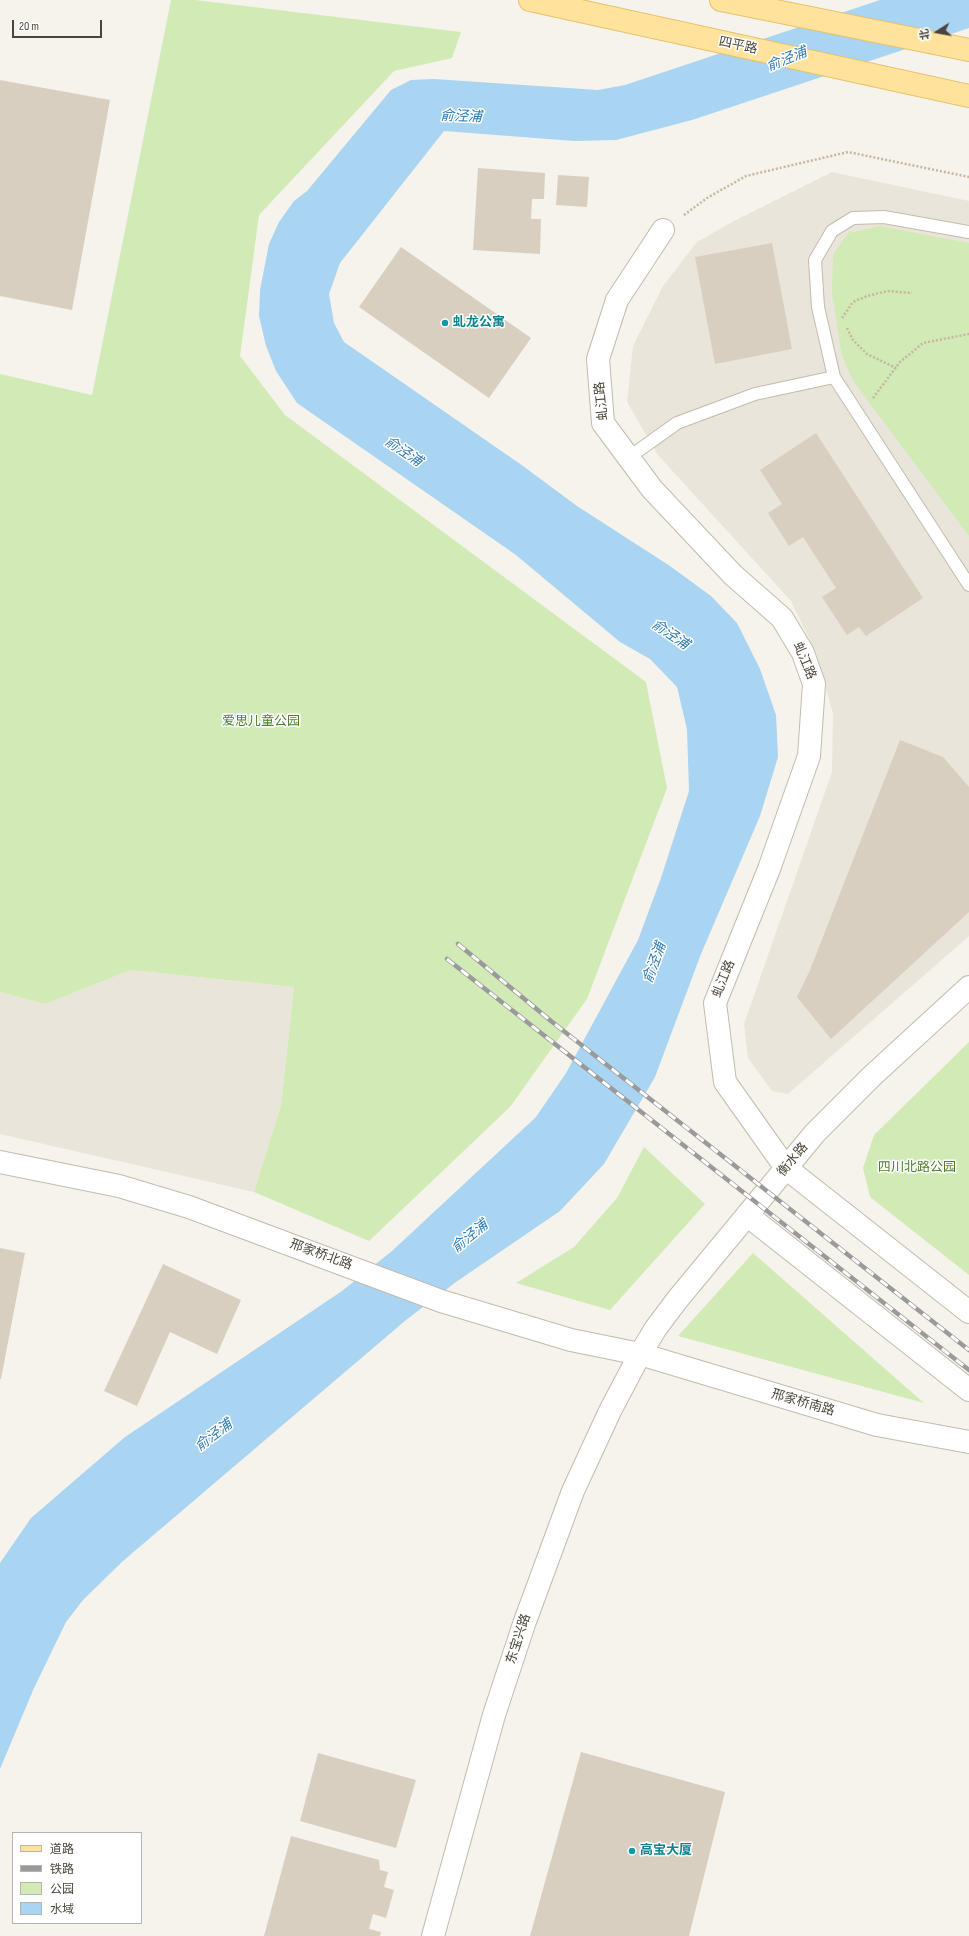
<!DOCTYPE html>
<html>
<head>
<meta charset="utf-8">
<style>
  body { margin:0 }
  #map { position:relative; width:969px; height:1936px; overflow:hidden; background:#f6f3ec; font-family:"Sofia Sans Condensed","Noto Sans SC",sans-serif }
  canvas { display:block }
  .legend { position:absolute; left:12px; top:1832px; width:130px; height:92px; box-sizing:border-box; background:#fff; border:1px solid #b7b4b0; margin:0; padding:5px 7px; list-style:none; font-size:12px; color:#4b4439 }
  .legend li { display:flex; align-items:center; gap:8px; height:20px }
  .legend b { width:20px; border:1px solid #b7b4b0 }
  .north { position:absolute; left:917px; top:12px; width:40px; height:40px; -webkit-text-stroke:3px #fff; paint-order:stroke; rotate:259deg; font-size:11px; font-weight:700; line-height:16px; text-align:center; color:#4b4439 }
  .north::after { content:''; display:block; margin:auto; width:14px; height:18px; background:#4b4439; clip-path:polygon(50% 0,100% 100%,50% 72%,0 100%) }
  .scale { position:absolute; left:12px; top:20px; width:90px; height:18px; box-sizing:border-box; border:2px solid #4b4439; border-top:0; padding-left:5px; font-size:12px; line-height:14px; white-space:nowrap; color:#4b4439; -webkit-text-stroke:3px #fff; paint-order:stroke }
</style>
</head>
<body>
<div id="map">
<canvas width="969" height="1936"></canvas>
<ul class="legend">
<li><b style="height:5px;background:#ffe39c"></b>道路</li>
<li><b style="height:5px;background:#9a9a9a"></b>铁路</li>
<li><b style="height:11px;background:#d2eab5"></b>公园</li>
<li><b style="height:11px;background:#a9d4f2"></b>水域</li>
</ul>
<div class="north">北</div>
<div class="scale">20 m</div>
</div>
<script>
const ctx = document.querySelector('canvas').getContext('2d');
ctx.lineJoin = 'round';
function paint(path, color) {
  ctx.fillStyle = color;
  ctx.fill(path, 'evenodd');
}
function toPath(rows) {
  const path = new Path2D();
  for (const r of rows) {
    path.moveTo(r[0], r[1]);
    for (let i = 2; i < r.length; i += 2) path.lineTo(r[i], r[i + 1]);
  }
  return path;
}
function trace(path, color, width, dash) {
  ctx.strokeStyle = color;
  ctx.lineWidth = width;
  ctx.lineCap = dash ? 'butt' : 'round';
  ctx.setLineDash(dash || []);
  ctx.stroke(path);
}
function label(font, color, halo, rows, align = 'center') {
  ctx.font = font + ' "Sofia Sans Condensed","Noto Sans SC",sans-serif';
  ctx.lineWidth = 3;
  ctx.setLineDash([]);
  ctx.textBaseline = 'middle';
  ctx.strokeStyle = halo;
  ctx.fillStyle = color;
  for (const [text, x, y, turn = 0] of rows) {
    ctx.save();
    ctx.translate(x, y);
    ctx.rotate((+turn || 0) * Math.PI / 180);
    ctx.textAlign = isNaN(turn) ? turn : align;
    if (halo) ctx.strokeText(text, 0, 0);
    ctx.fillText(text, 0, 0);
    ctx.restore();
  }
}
const residential = toPath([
  [832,172,969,201,969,936,788,1094,772,1091,748,1058,744,1024,832,772,833,714,817,655,791,601,657,454,627,402,633,346,663,286,697,242,734,221],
  [131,970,294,987,281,1105,254,1192,0,1134,0,992,45,1004]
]);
const green = toPath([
  [171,0,195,0,461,32,452,58,394,71,259,215,240,356,285,415,646,682,667,788,587,999,510,1107,369,1241,254,1192,281,1105,294,987,131,970,45,1004,0,992,0,374,92,395],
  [880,226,969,243,969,536,854,382,842,356,832,293,833,255,848,233],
  [969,1042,969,1275,870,1197,863,1168,874,1135],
  [644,1147,705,1204,610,1310,516,1283,574,1247,617,1198],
  [753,1253,924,1403,678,1336]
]);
const water = toPath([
  [880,0,969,0,969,28,692,120,616,140,574,141,444,131,340,263,329,294,334,323,344,342,523,466,577,506,670,566,711,596,737,623,760,669,776,715,778,757,760,816,701,954,655,1077,604,1164,560,1211,456,1282,406,1320,123,1561,83,1600,66,1622,34,1688,0,1769,0,1563,31,1518,125,1437,342,1291,392,1251,536,1117,566,1073,638,940,661,878,689,791,687,729,677,687,650,659,620,642,516,555,297,403,276,371,266,346,259,316,260,290,269,244,279,222,294,201,307,191,391,90,411,80,434,79,598,90,625,85]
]);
const building = toPath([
  [0,80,110,100,72,310,0,296],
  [478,168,545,173,544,199,532,199,531,219,541,219,540,254,473,250],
  [558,175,589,177,587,207,556,205],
  [772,243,792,349,715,364,695,257],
  [401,247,531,338,489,398,359,307],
  [816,433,923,598,866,636,859,627,847,635,822,597,836,588,803,537,789,546,768,513,782,504,760,470],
  [900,740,943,757,969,787,969,912,831,1039,797,997,810,970],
  [0,1248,25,1253,1,1379,0,1379],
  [163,1264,241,1300,217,1354,170,1332,137,1406,104,1391],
  [581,1752,725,1792,689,1936,530,1936],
  [318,1753,416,1780,396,1848,300,1821],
  [291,1836,379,1860,380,1870,388,1872,384,1887,394,1890,386,1918,373,1914,369,1929,381,1932,380,1936,264,1936]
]);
const path = toPath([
  [684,215,707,198,746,176,848,152,969,177],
  [842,318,853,302,867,296,888,291,912,293],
  [847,328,853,340,867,354,896,368],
  [873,398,900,362,923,343,969,334]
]);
const service = toPath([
  [969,232,884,217,853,218,832,231,815,260,818,307,834,377,969,585],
  [628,458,677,423,755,394,834,377]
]);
const minor = toPath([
  [663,230,617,300,598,359,603,423,652,489,733,575,782,618,803,653,814,684,809,756,769,869,715,1003,725,1082,786,1168,969,1312],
  [0,1162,119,1186,189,1207,441,1301,571,1340,640,1354,877,1425,969,1442],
  [747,1215,969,1390],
  [433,1936,494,1715,524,1624,573,1491,610,1411,640,1354,656,1328,677,1300,815,1133,872,1076,969,987]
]);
const primary = toPath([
  [530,0,969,96],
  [721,0,969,50]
]);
const rail = toPath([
  [458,944,551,1021,969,1350],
  [447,959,969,1370]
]);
const markers = [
  [445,323,4,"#0f9aa8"],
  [632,1851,4,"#0f9aa8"]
];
const streetNames = [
  ["四平路",738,46,12],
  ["虬江路",602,401,-96],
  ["虬江路",804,661,67],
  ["虬江路",724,979,-68],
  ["衡水路",793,1160,-50],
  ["邢家桥北路",321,1255,20],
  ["邢家桥南路",803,1403,16],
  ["东宝兴路",519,1639,-72]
];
const cultureNames = [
  ["虬龙公寓",453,323],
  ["高宝大厦",640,1851]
];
const parkNames = [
  ["爱思儿童公园",261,722],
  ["四川北路公园",917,1168]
];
const waterNames = [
  ["俞泾浦",787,60,-22],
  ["俞泾浦",461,117,2],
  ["俞泾浦",403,452,34],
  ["俞泾浦",670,635,34],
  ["俞泾浦",655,963,-70],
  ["俞泾浦",470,1237,-39],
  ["俞泾浦",214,1436,-37]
];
paint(residential, '#eae5da');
paint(green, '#d2eab5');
paint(water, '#a9d4f2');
paint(building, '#d8cfc1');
trace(service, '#c2bbae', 14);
trace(minor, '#c2bbae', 24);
trace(primary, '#e6c16a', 24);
trace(path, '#c4b79f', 2.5, [2, 2]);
trace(service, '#fff', 12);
trace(minor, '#fff', 22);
trace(primary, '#ffe39c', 22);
trace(rail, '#9a9a9a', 4.5);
trace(rail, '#fff', 3, [9]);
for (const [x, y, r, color] of markers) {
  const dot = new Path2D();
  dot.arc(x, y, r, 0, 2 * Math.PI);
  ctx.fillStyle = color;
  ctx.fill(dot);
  trace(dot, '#fff', 1.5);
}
label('13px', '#4b4439', '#fff', streetNames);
label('bold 13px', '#0d838f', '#fff', cultureNames, 'left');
label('13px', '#4a7f2a', '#fff', parkNames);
label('italic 14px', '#2e7ab2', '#fff', waterNames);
</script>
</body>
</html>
